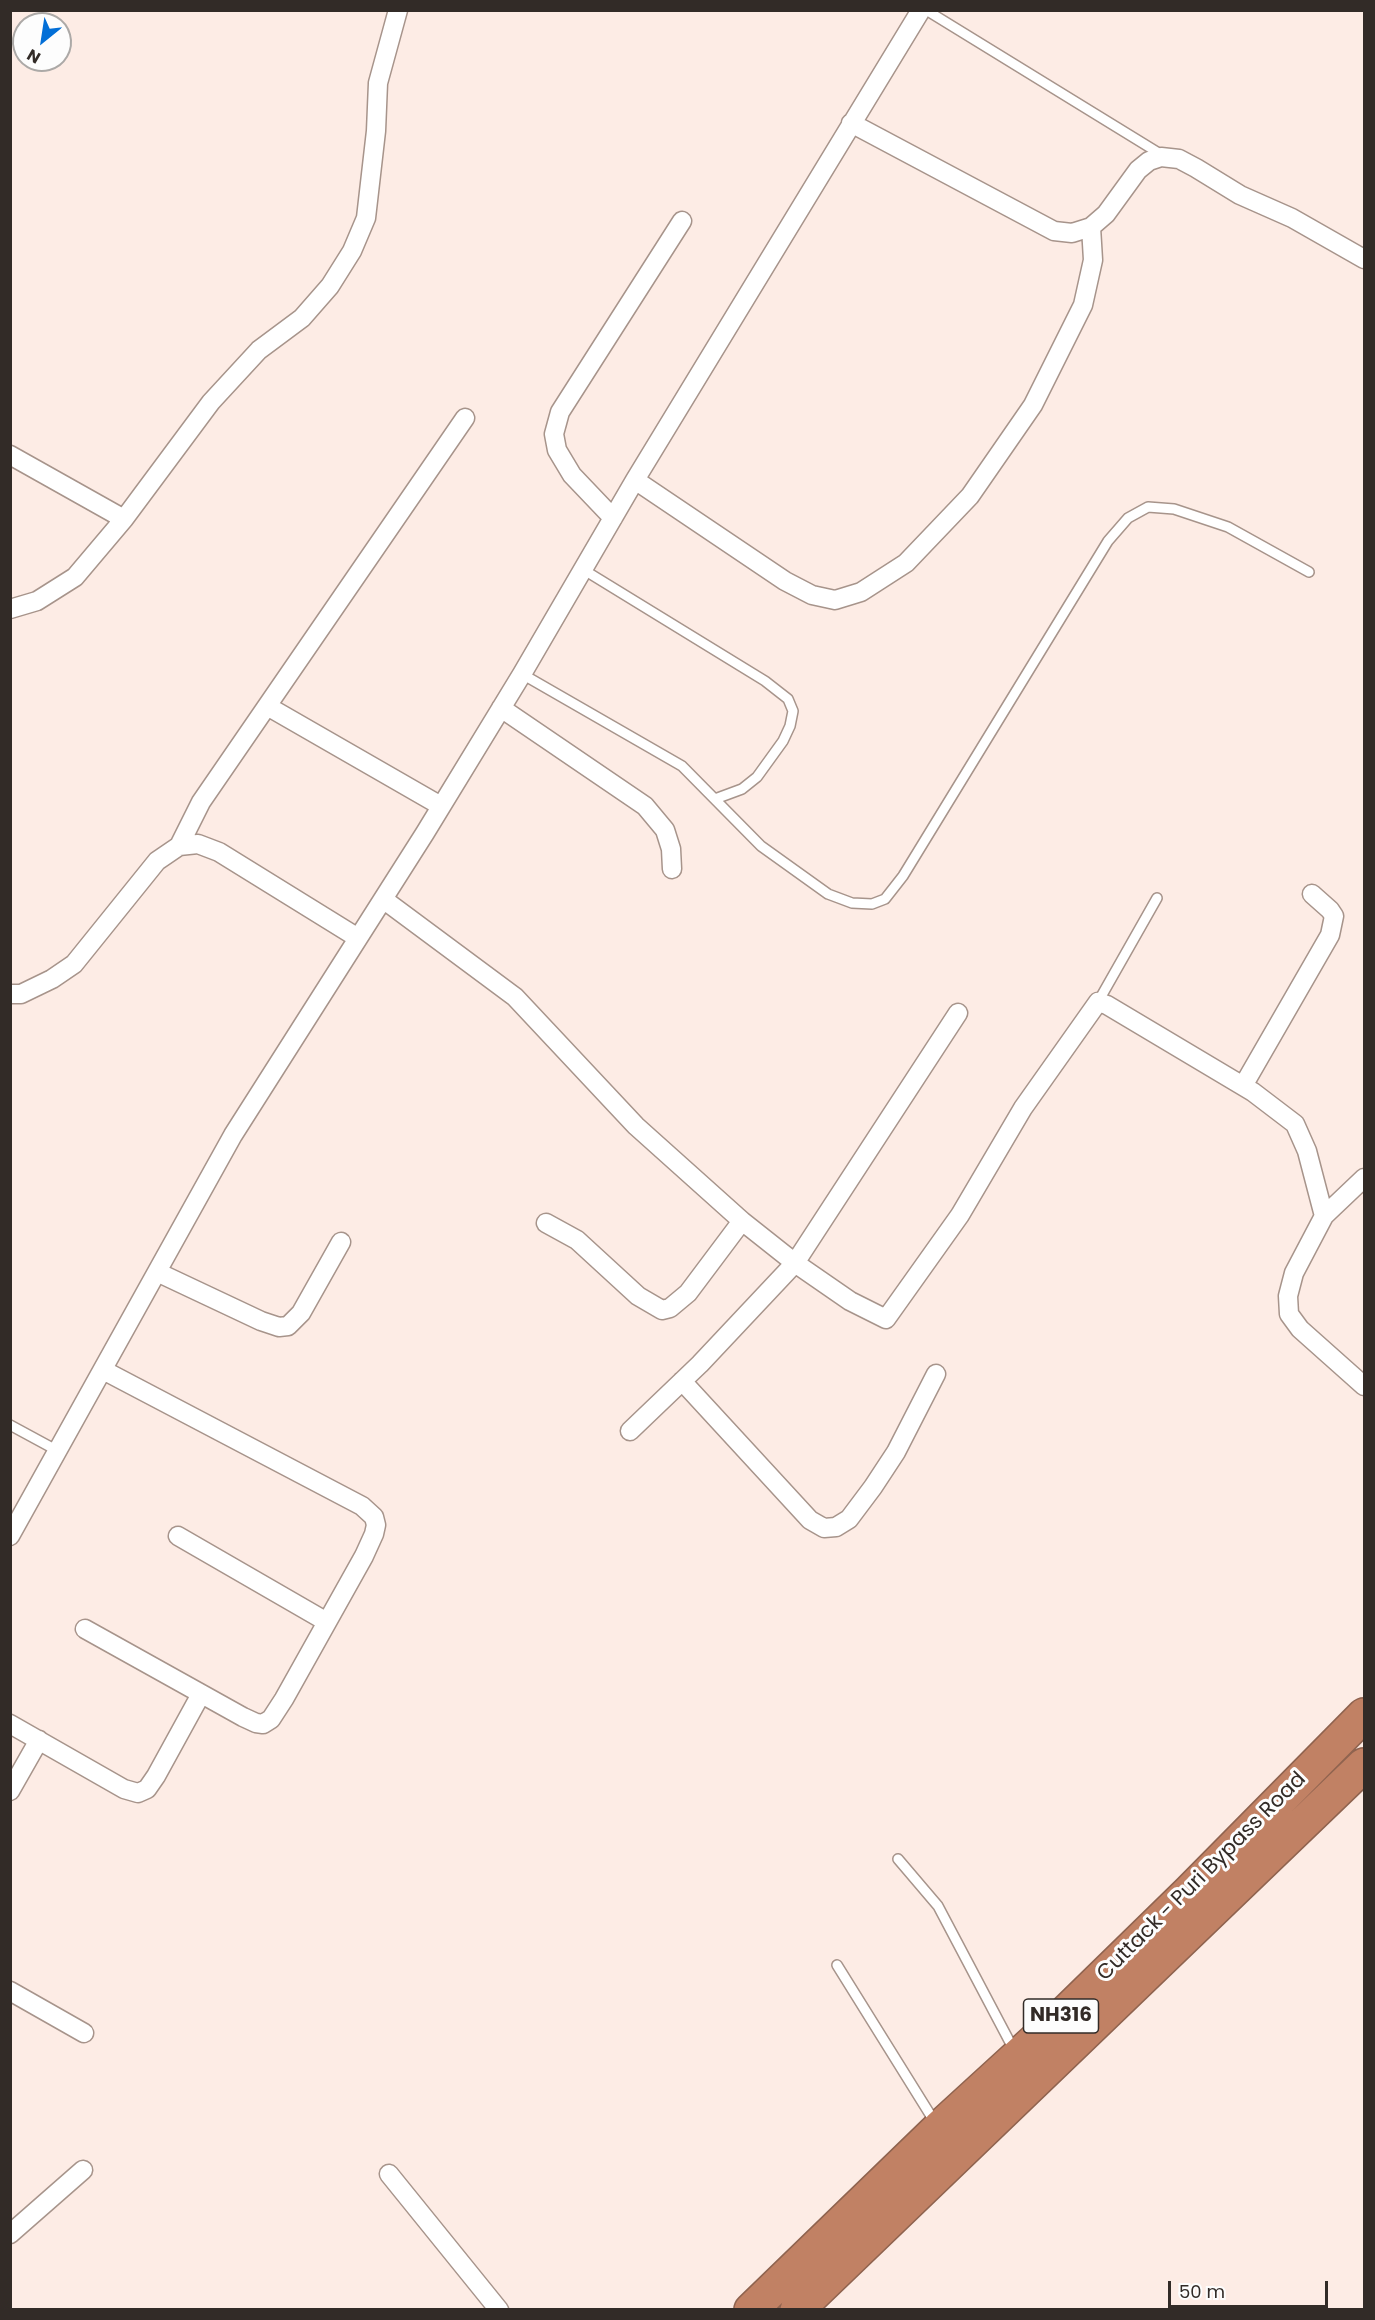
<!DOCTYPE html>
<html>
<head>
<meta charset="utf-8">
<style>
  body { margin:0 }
  #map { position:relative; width:1375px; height:2320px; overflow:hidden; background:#fdece5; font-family:Poppins,sans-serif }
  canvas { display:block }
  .frame { position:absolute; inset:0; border:12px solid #322b27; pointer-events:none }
  .north { position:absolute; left:12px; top:12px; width:60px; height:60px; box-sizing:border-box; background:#fdfdfd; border:2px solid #aca9a7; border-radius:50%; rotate:210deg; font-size:16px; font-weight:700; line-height:24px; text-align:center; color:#322b27 }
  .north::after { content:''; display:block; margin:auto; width:21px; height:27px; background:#036fd7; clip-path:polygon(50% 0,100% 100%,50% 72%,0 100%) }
  .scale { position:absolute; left:1168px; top:2281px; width:160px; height:27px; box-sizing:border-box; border:3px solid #322b27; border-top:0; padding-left:8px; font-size:18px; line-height:21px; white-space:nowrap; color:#322b27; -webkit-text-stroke:4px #fdfdfd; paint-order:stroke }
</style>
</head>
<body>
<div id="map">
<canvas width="1375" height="2320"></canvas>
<div class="frame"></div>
<div class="north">N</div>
<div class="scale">50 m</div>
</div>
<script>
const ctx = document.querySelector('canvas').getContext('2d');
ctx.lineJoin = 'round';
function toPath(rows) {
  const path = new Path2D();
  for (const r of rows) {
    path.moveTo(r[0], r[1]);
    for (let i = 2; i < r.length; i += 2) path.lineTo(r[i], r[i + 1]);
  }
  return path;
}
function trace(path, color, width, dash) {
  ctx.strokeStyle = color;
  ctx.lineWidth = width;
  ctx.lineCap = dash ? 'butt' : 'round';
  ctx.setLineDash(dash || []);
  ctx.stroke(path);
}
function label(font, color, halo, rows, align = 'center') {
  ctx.font = font + ' Poppins,sans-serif';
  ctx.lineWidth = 6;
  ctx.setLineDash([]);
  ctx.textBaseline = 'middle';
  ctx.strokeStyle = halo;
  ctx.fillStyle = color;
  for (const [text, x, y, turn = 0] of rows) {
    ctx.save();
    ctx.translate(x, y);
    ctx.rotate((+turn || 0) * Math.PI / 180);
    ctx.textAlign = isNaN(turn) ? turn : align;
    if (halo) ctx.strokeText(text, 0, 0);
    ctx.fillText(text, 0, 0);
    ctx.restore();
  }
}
const lane = toPath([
  [926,10,1162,155],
  [584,570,765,681,788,699,793,711,790,726,783,741,757,777,742,789,715,799],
  [522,674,682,766,761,846,828,894,852,903,872,904,885,899,903,876,1108,541,1128,518,1148,507,1174,509,1228,527,1309,572],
  [1098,1002,1157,898],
  [10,1425,58,1451],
  [898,1859,938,1906,1014,2050],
  [837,1965,936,2124]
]);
const street = toPath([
  [851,123,1054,231,1072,233,1091,227,1106,214,1138,170,1149,161,1161,157,1179,159,1196,168,1240,195,1292,218,1364,259],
  [10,455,124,519],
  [635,480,785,581,812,595,835,600,861,592,906,563,970,496,1033,405,1083,305,1093,260,1091,227],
  [613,518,572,475,557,450,554,434,560,412,682,221],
  [10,609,37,601,75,577,124,519,211,402,259,350,302,318,330,286,352,251,366,218,376,131,378,83,398,10],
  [267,706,441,806],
  [501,708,645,806,665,830,671,849,672,869],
  [179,846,201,802,465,418],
  [383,899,515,997,636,1126,742,1221,795,1263,850,1301,886,1319,960,1215,1023,1108,1098,1002,1107,1005,1253,1092,1295,1124,1307,1151,1324,1216],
  [10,994,21,994,52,979,74,964,157,861,179,846,198,844,219,852,358,938],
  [1243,1086,1330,935,1334,916,1330,910,1312,894],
  [1364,1178,1324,1216,1294,1273,1288,1296,1289,1314,1300,1329,1364,1386],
  [546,1223,577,1240,638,1296,662,1310,670,1308,688,1293,742,1221],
  [157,1272,261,1321,279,1327,288,1326,301,1313,341,1242],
  [682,1381,810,1520,824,1528,836,1527,849,1519,873,1487,896,1452,936,1374],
  [630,1431,700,1364,795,1263,958,1013],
  [10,1536,233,1135,425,833,522,674,635,480,921,10],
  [178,1536,327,1622],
  [85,1629,243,1717,256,1723,263,1724,271,1719,284,1699,364,1556,374,1534,376,1525,374,1517,362,1506,103,1370],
  [10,1724,124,1789,138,1793,147,1789,156,1776,201,1694],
  [10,1791,39,1740],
  [10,1991,84,2033],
  [389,2174,499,2310],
  [10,2234,83,2170]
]);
const highway = toPath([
  [751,2310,939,2128,1067,2011,1189,1892,1364,1715],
  [797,2310,1364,1765]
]);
const shields = [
  [1061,2016,75]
];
const shieldNames = [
  ["NH316",1061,2016]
];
const streetNames = [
  ["Cuttack - Puri Bypass Road",1202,1877,-45]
];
trace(lane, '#a7948b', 12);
trace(street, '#a7948b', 21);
trace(highway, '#8f634f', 36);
trace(lane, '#fff', 9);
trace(street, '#fff', 18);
trace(highway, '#c18164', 33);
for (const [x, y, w] of shields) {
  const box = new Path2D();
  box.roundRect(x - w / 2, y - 17, w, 34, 4.5);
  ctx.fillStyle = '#fdfdfd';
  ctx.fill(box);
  trace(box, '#322b27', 1.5);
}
label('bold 20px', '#322b27', null, shieldNames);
label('21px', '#322b27', '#fdfdfd', streetNames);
</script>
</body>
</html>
